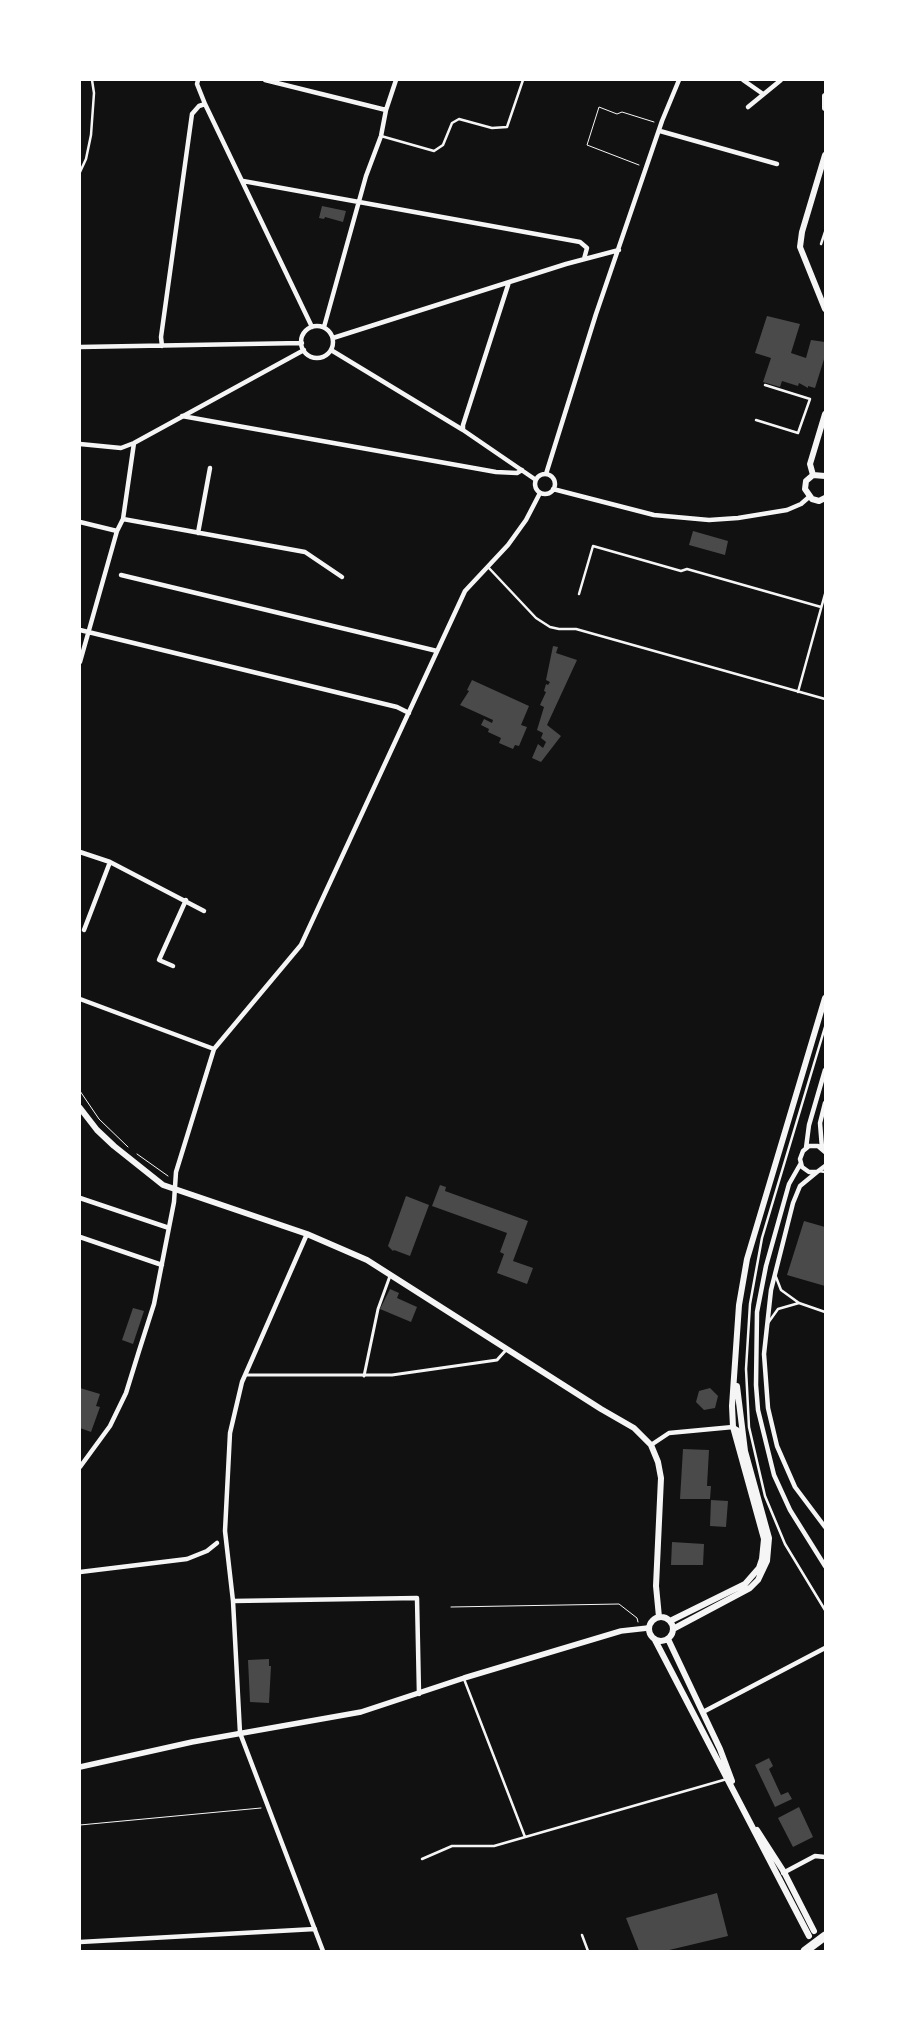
<!DOCTYPE html>
<html>
<head>
<meta charset="utf-8">
<style>
  body { margin:0 }
  #map { position:relative; width:905px; height:2031px; overflow:hidden; background:#111; font-family:"Source Sans 3",sans-serif }
  canvas { display:block }
  .frame { position:absolute; inset:0; border:81px solid #fff; pointer-events:none }
</style>
</head>
<body>
<div id="map">
<canvas width="905" height="2031"></canvas>
<div class="frame"></div>
</div>
<script>
const ctx = document.querySelector('canvas').getContext('2d');
ctx.lineJoin = 'round';
function paint(path, color) {
  ctx.fillStyle = color;
  ctx.fill(path, 'evenodd');
}
function toPath(rows) {
  const path = new Path2D();
  for (const r of rows) {
    if (r.length === 3) {
      path.moveTo(r[0] + r[2], r[1]);
      path.arc(r[0], r[1], r[2], 0, 2 * Math.PI);
      continue;
    }
    path.moveTo(r[0], r[1]);
    for (let i = 2; i < r.length; i += 2) path.lineTo(r[i], r[i + 1]);
  }
  return path;
}
function trace(path, color, width, dash) {
  ctx.strokeStyle = color;
  ctx.lineWidth = width;
  ctx.lineCap = dash ? 'butt' : 'round';
  ctx.setLineDash(dash || []);
  ctx.stroke(path);
}
const building = toPath([
  [322,206,346,211,343,222,325,217,324,219,319,218],
  [767,316,800,324,791,353,806,358,811,340,825,342,825,356,815,388,808,386,808,388,799,383,798,386,782,381,780,387,763,382,771,358,755,353],
  [693,531,728,541,725,555,689,545],
  [553,646,558,647,556,653,577,660,547,725,561,736,541,762,532,758,538,744,543,748,546,742,541,738,543,733,537,730,544,707,540,705,546,692,544,691,546,684,548,685,550,682,546,680],
  [472,680,529,706,521,725,527,727,519,746,515,745,513,749,499,743,501,738,488,732,489,729,481,725,484,719,492,723,493,720,460,705,469,691,467,690],
  [440,1185,446,1187,445,1191,528,1221,513,1261,533,1268,527,1284,497,1273,504,1254,500,1252,507,1233,432,1206],
  [406,1196,429,1205,410,1256,394,1250,393,1251,388,1246],
  [804,1221,825,1227,825,1286,787,1275],
  [390,1289,399,1293,397,1298,417,1307,411,1322,380,1309],
  [133,1308,144,1311,133,1344,122,1340],
  [80,1388,100,1394,96,1406,100,1407,91,1432,80,1428],
  [710,1388,718,1396,715,1408,704,1410,696,1402,699,1391],
  [683,1449,709,1450,707,1486,711,1486,710,1499,680,1499],
  [711,1500,728,1501,726,1527,710,1526],
  [672,1542,704,1544,703,1565,671,1565],
  [269,1659,269,1666,271,1666,269,1703,250,1702,248,1660],
  [769,1758,773,1766,769,1769,781,1795,788,1792,792,1799,775,1807,755,1765],
  [799,1807,813,1837,793,1847,778,1818],
  [717,1893,728,1936,665,1951,639,1951,626,1918]
]);
const path = toPath([
  [639,165,587,145,599,107,617,114,622,112,654,122],
  [80,1091,99,1119,128,1147],
  [137,1154,168,1176],
  [451,1607,619,1604,637,1618,638,1622],
  [80,1825,261,1808]
]);
const service = toPath([
  [381,136,434,151,443,145,452,123,459,119,492,128,507,127,523,80],
  [80,172,86,159,91,135,94,93,92,80],
  [821,244,825,232],
  [756,420,798,433,810,399,765,385],
  [488,567,536,618,550,627,559,629,576,629,825,699],
  [579,594,593,546,681,571,687,569,821,607],
  [798,692,825,594],
  [825,1027,762,1238,750,1304,746,1369,749,1427,765,1496,785,1544,825,1610],
  [819,1171,825,1172],
  [776,1277,781,1290,799,1303,825,1312],
  [768,1323,778,1309,799,1303],
  [464,1679,525,1837],
  [422,1859,452,1846,494,1846,727,1779],
  [582,1935,588,1951]
]);
const pedestrian = toPath([
  [246,1375,392,1375,497,1360,506,1350],
  [364,1376,378,1309,390,1276]
]);
const minor = toPath([
  [198,80,197,84,205,104,312,327],
  [265,80,386,110],
  [743,80,763,94],
  [748,107,781,80],
  [660,131,777,164],
  [243,181,580,242,587,248,584,259],
  [317,342,16],
  [324,327,366,176,381,136,386,110,396,80],
  [333,338,566,264,619,250],
  [162,346,161,337,192,114,199,106,205,104],
  [80,347,302,343],
  [331,350,463,430,536,480],
  [182,416,496,472,517,473,522,470],
  [463,430,463,425,509,282],
  [80,444,121,448,134,443,304,350],
  [546,474,596,314,662,121,679,80],
  [545,484,10],
  [553,489,654,515,709,520,738,518,787,510,801,504,809,497],
  [123,519,305,552,342,577],
  [80,522,117,531],
  [198,533,210,468],
  [121,575,437,651],
  [80,630,397,707,409,713],
  [80,662,117,531,123,519,134,443],
  [80,852,110,862,204,911],
  [84,930,110,862],
  [173,966,159,960,186,900],
  [80,999,214,1049],
  [806,1148,809,1125,825,1070],
  [822,1148,820,1123,825,1103],
  [825,1152,818,1146,809,1146,803,1151,800,1159,802,1167,809,1172,817,1172,825,1166],
  [801,1163,789,1184,766,1266,757,1312,756,1385,758,1410,774,1475,790,1510,825,1566],
  [817,1172,800,1186,793,1203,771,1290,764,1354,768,1408,777,1446,795,1487,825,1527],
  [80,1198,169,1228],
  [307,1234,242,1382,230,1433,225,1531,233,1601,240,1733,323,1951],
  [80,1237,162,1265],
  [651,1445,669,1433,733,1427,738,1430,743,1448],
  [80,1467,110,1426,126,1393,139,1351,154,1304,174,1202,176,1172,214,1049,301,945,465,591,508,545,526,520,540,493],
  [80,1572,187,1559,207,1551,217,1543],
  [233,1601,417,1598,419,1694],
  [703,1712,825,1648],
  [783,1873,815,1856,825,1857],
  [80,1942,315,1929]
]);
const tertiary = toPath([
  [80,1767,192,1742,361,1712,464,1678,621,1631,648,1628]
]);
const secondary = toPath([
  [825,96,825,108],
  [825,155,802,232,800,247,825,309],
  [813,475,810,464,825,414],
  [825,476,813,475,806,481,805,489,812,499,819,501,825,498],
  [80,1108,97,1130,114,1146,163,1185,307,1234,367,1260,601,1409,634,1428,651,1445,658,1462,661,1478,656,1586,659,1617],
  [661,1629,12],
  [670,1621,745,1584,759,1568,762,1559,764,1539,733,1427,732,1406,739,1305,747,1259,825,998],
  [673,1629,750,1588,758,1580,767,1561,769,1538,745,1451,737,1386],
  [668,1639,720,1749,732,1781],
  [655,1640,809,1936],
  [757,1830,784,1872,814,1931]
]);
const motorway = toPath([
  [805,1951,825,1936]
]);
paint(building, '#4a4a4a');
trace(path, '#f5f5f5', 1);
trace(service, '#f5f5f5', 2.5);
trace(pedestrian, '#f5f5f5', 3);
trace(minor, '#f5f5f5', 4.5);
trace(tertiary, '#f5f5f5', 5.5);
trace(secondary, '#f5f5f5', 6);
trace(motorway, '#f5f5f5', 9);
</script>
</body>
</html>
